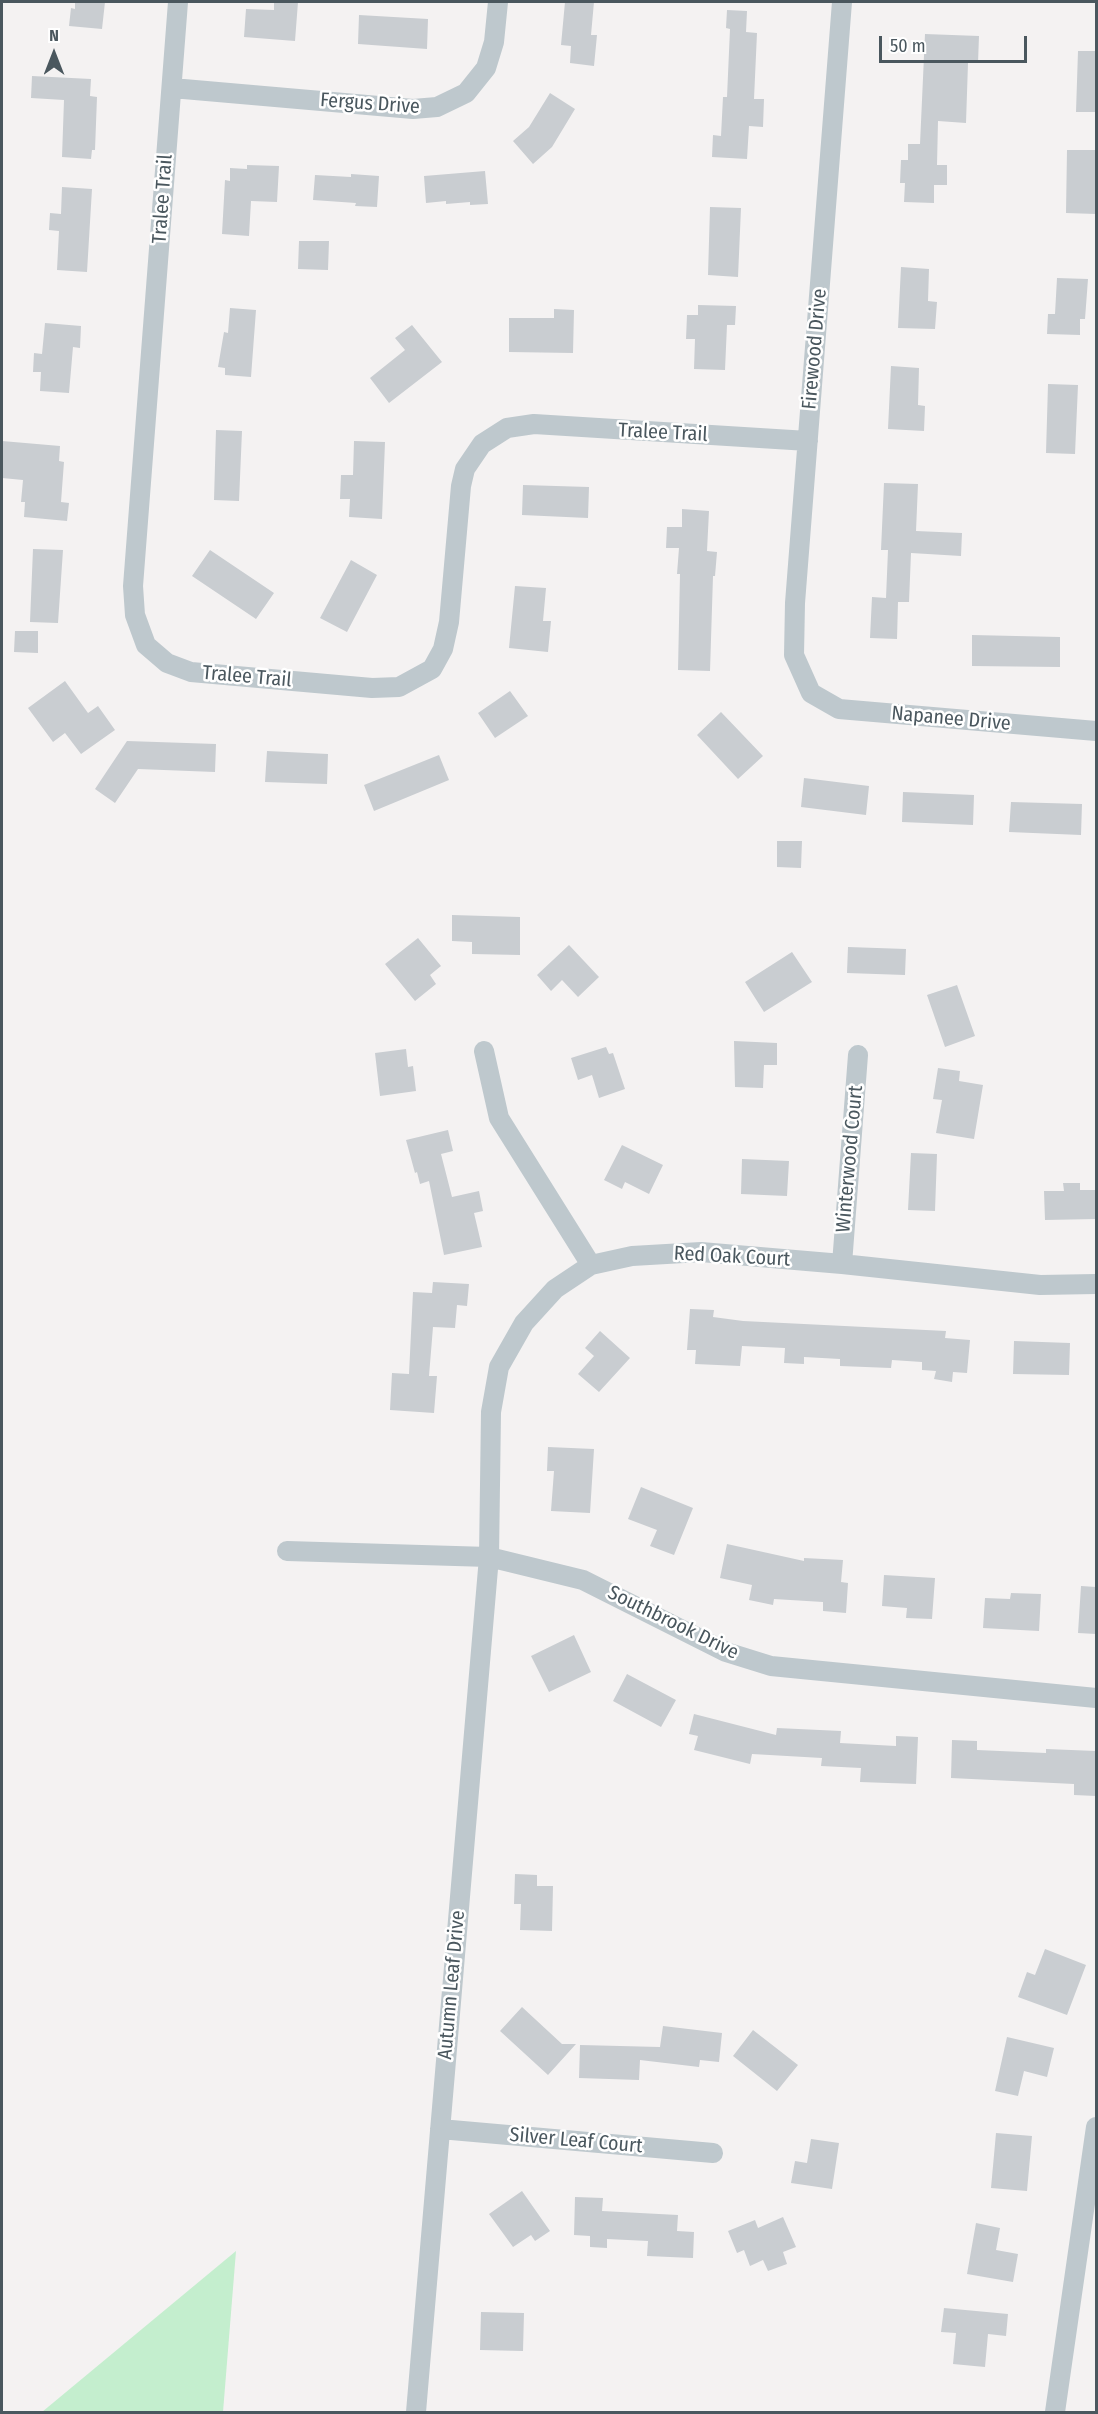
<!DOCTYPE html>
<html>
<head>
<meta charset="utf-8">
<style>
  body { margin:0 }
  #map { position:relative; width:1098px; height:2414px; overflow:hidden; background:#f4f2f2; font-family:"Fira Sans Condensed",sans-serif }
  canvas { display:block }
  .frame { position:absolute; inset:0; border:3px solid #4a575e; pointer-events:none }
  .north { position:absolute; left:24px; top:24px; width:60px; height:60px; -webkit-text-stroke:4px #fff; paint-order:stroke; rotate:0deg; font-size:16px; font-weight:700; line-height:24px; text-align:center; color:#4a575e }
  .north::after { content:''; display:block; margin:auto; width:21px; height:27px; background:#4a575e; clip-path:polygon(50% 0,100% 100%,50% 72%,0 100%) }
  .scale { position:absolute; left:879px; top:36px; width:148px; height:27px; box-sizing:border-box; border:3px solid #4a575e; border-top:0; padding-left:8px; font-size:18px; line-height:21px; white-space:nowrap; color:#4a575e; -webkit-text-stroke:4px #fff; paint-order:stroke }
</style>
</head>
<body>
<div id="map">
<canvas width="1098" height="2414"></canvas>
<div class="frame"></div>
<div class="north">N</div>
<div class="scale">50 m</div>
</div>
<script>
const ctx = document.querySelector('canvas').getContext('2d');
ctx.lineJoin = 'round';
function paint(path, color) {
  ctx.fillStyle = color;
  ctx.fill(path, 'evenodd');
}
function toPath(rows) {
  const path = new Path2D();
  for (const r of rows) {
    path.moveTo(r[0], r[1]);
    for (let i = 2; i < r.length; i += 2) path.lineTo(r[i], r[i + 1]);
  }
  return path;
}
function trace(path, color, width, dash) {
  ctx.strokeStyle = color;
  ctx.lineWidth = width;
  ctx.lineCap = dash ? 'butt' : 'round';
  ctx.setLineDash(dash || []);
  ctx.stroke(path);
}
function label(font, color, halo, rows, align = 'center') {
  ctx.font = font + ' "Fira Sans Condensed",sans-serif';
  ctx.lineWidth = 5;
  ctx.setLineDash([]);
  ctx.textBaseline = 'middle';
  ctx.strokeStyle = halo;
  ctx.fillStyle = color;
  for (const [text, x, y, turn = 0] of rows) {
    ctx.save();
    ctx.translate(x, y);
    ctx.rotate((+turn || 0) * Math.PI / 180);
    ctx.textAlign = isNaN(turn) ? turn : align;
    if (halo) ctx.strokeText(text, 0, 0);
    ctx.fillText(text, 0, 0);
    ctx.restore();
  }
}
const green = toPath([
  [236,2251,223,2412,42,2412]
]);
const building = toPath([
  [75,2,105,2,102,29,69,26,71,8,75,9],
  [274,2,298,2,295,41,244,37,246,9,274,10],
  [565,2,594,2,591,35,597,35,594,66,570,63,571,46,561,45],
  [727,10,747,11,746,32,757,33,754,99,764,99,763,127,749,126,747,159,712,157,713,135,721,136,723,97,727,97,730,29,726,28],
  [359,15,428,19,427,49,358,44],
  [925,34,979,36,978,63,968,63,966,123,938,121,937,165,947,165,947,185,934,185,934,203,904,202,905,183,900,183,901,160,908,160,908,144,920,144],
  [1078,51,1096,51,1096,112,1076,112],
  [32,76,91,79,90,96,97,97,95,150,92,150,91,159,62,157,64,100,31,98],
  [550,93,575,109,552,147,533,164,513,141,529,127],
  [1067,150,1096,150,1096,214,1066,213],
  [247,165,279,166,277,202,251,201,249,236,222,234,225,180,230,181,230,168,247,169],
  [485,171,488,204,470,205,470,202,446,204,446,201,426,203,424,176],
  [351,174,379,176,377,207,355,206,356,203,313,200,315,175,351,177],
  [62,187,92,189,87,272,57,270,59,231,49,230,50,213,61,214],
  [710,207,741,208,738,277,708,275],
  [299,241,329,241,328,270,298,269],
  [901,267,929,269,928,301,937,302,935,329,898,328],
  [1057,278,1088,279,1085,319,1080,319,1080,335,1047,334,1048,314,1055,314],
  [698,305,736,306,735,325,727,325,725,370,694,369,695,339,686,339,687,315,698,315],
  [230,308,256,310,251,377,225,375,225,368,218,367,224,332,228,333],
  [554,309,574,310,573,353,509,352,509,318,554,318],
  [45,323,81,326,80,348,73,347,69,393,40,391,41,372,33,372,34,353,42,354],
  [412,325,442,362,389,403,370,378,405,350,395,338],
  [891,366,919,368,918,405,925,406,924,431,888,429],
  [1048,384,1078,385,1075,454,1046,453],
  [216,430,242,431,239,501,214,500],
  [2,441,60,446,59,461,64,462,61,502,69,503,67,521,24,517,25,502,21,502,23,480,2,478],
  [354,441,385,442,382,519,349,517,350,499,340,499,341,475,353,475],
  [884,483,918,484,916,531,962,533,961,556,911,553,909,602,898,602,897,639,870,638,872,597,886,598,888,550,881,550],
  [523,485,589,487,588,518,522,515],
  [682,509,709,511,707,551,717,552,715,576,713,576,710,671,678,670,680,574,677,574,679,548,666,548,667,527,682,527],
  [33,549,63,550,58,623,30,622],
  [210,550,274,593,256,619,192,576],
  [351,560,377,575,347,632,320,618],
  [515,586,546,588,543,621,551,621,548,652,509,648],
  [15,631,38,631,38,653,14,652],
  [972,635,1060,637,1060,667,972,666],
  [65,681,88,713,98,706,115,730,81,754,65,733,53,742,28,708],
  [510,691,528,716,495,738,478,713],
  [721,712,763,756,738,779,697,735],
  [127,741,216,744,215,772,138,769,115,803,95,789],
  [267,751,328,754,327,784,265,782],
  [439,755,449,780,374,811,364,785],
  [804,778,869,786,866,815,801,807],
  [903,792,974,795,973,825,902,822],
  [1011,802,1082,804,1081,835,1009,832],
  [777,841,802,841,801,868,777,867],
  [452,915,520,917,520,955,472,954,472,942,452,941],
  [418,938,441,966,430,975,436,984,415,1001,385,964],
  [569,945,599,977,578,997,562,980,551,991,537,975],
  [848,947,906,949,905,975,847,973],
  [792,952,812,982,764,1012,745,982],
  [957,985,975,1036,945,1047,927,995],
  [734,1041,777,1043,777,1065,764,1065,763,1088,735,1087],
  [606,1047,609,1054,613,1053,625,1089,599,1098,592,1075,578,1080,571,1058],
  [406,1049,408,1067,413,1066,416,1091,380,1096,375,1053],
  [938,1068,960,1071,959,1081,983,1085,974,1139,936,1133,942,1100,933,1099],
  [448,1130,453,1151,441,1154,452,1197,479,1191,483,1211,474,1213,482,1247,444,1255,429,1181,420,1184,417,1172,415,1173,406,1140],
  [622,1145,663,1165,649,1194,625,1182,622,1189,604,1180],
  [911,1153,937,1154,935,1211,908,1210],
  [742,1159,789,1161,787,1196,741,1194],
  [1063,1183,1080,1183,1080,1190,1096,1190,1096,1219,1045,1220,1044,1191,1064,1191],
  [433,1282,469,1284,467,1306,457,1305,455,1328,433,1327,429,1376,437,1376,434,1413,390,1410,392,1373,409,1374,413,1292,432,1293],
  [690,1309,714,1310,713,1317,743,1321,946,1331,945,1338,970,1340,967,1373,953,1372,952,1382,934,1379,936,1371,922,1370,922,1362,892,1360,891,1368,840,1366,840,1359,804,1357,804,1364,784,1363,785,1348,742,1346,740,1366,695,1364,696,1350,687,1350],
  [600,1331,630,1358,599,1392,578,1374,594,1356,585,1348],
  [1014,1341,1070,1343,1069,1375,1013,1374],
  [548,1447,594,1449,590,1513,551,1511,554,1471,547,1471],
  [641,1487,693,1508,674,1555,650,1546,657,1530,628,1519],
  [727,1544,804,1561,804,1558,843,1560,841,1582,848,1583,846,1613,823,1611,823,1602,774,1599,773,1605,749,1600,752,1585,720,1578],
  [884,1575,935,1578,932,1619,906,1618,907,1608,882,1606],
  [1081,1586,1096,1587,1096,1634,1078,1633],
  [1011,1593,1041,1594,1039,1631,983,1628,985,1598,1010,1599],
  [574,1635,591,1672,549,1692,531,1656],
  [627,1674,676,1700,661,1727,613,1701],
  [694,1714,776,1735,777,1728,841,1731,840,1743,896,1746,896,1736,918,1737,916,1784,860,1782,861,1768,821,1766,822,1758,752,1754,750,1764,694,1750,698,1736,689,1734],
  [952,1740,977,1741,977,1750,1046,1753,1046,1749,1096,1751,1096,1796,1074,1795,1074,1784,951,1778],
  [515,1874,537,1875,537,1886,553,1886,552,1931,520,1930,521,1904,514,1904],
  [1045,1949,1086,1965,1067,2015,1018,1997,1027,1972,1035,1975],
  [522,2007,562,2044,576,2044,548,2075,500,2031],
  [663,2026,722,2033,719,2062,700,2060,699,2067,640,2060,639,2080,579,2078,580,2045,660,2047],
  [753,2030,798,2065,777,2091,733,2056],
  [1007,2037,1054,2048,1047,2077,1024,2071,1018,2096,995,2091],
  [996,2133,1032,2136,1027,2191,991,2188],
  [811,2139,839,2143,832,2189,791,2183,795,2161,807,2163],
  [522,2191,550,2231,535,2241,531,2235,513,2247,489,2214],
  [575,2197,603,2198,602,2211,678,2215,677,2231,694,2232,693,2258,647,2256,648,2241,607,2239,607,2248,590,2247,590,2236,574,2235],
  [783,2217,796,2247,783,2252,787,2264,768,2271,763,2260,750,2266,744,2250,737,2253,728,2231,755,2220,758,2228],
  [976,2223,1000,2228,996,2250,1018,2254,1013,2282,967,2274],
  [944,2308,1008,2314,1006,2336,988,2334,985,2367,953,2364,956,2333,941,2332],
  [481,2312,524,2313,523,2351,480,2350]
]);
const street = toPath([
  [178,2,133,586,135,615,146,645,167,663,191,672,372,688,399,687,432,669,443,649,449,622,461,486,465,469,482,444,507,428,534,424,808,441],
  [842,2,795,603,794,655,811,693,839,709,1096,731],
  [172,88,413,109,437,107,466,93,486,68,494,42,498,2],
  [484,1051,499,1118,591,1265],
  [842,1264,858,1055],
  [287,1551,489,1557,583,1580,726,1652,771,1666,1096,1698],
  [440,2129,713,2153],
  [416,2412,489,1557,491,1412,499,1367,524,1323,555,1289,591,1265,632,1256,701,1252,842,1264,1040,1285,1096,1284],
  [1055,2412,1096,2127]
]);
const streetNames = [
  ["Fergus Drive",370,104,4],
  ["Tralee Trail",163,199,-86],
  ["Firewood Drive",815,349,-85],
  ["Tralee Trail",663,433,3],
  ["Tralee Trail",247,677,5],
  ["Napanee Drive",951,719,5],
  ["Winterwood Court",850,1159,-85],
  ["Red Oak Court",732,1257,3],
  ["Southbrook Drive",673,1623,26],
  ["Autumn Leaf Drive",452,1985,-85],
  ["Silver Leaf Court",576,2141,5]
];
paint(green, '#c4eece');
paint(building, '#c9cdd1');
trace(street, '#bec8cd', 20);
label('20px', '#4a575e', '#fff', streetNames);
</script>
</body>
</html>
